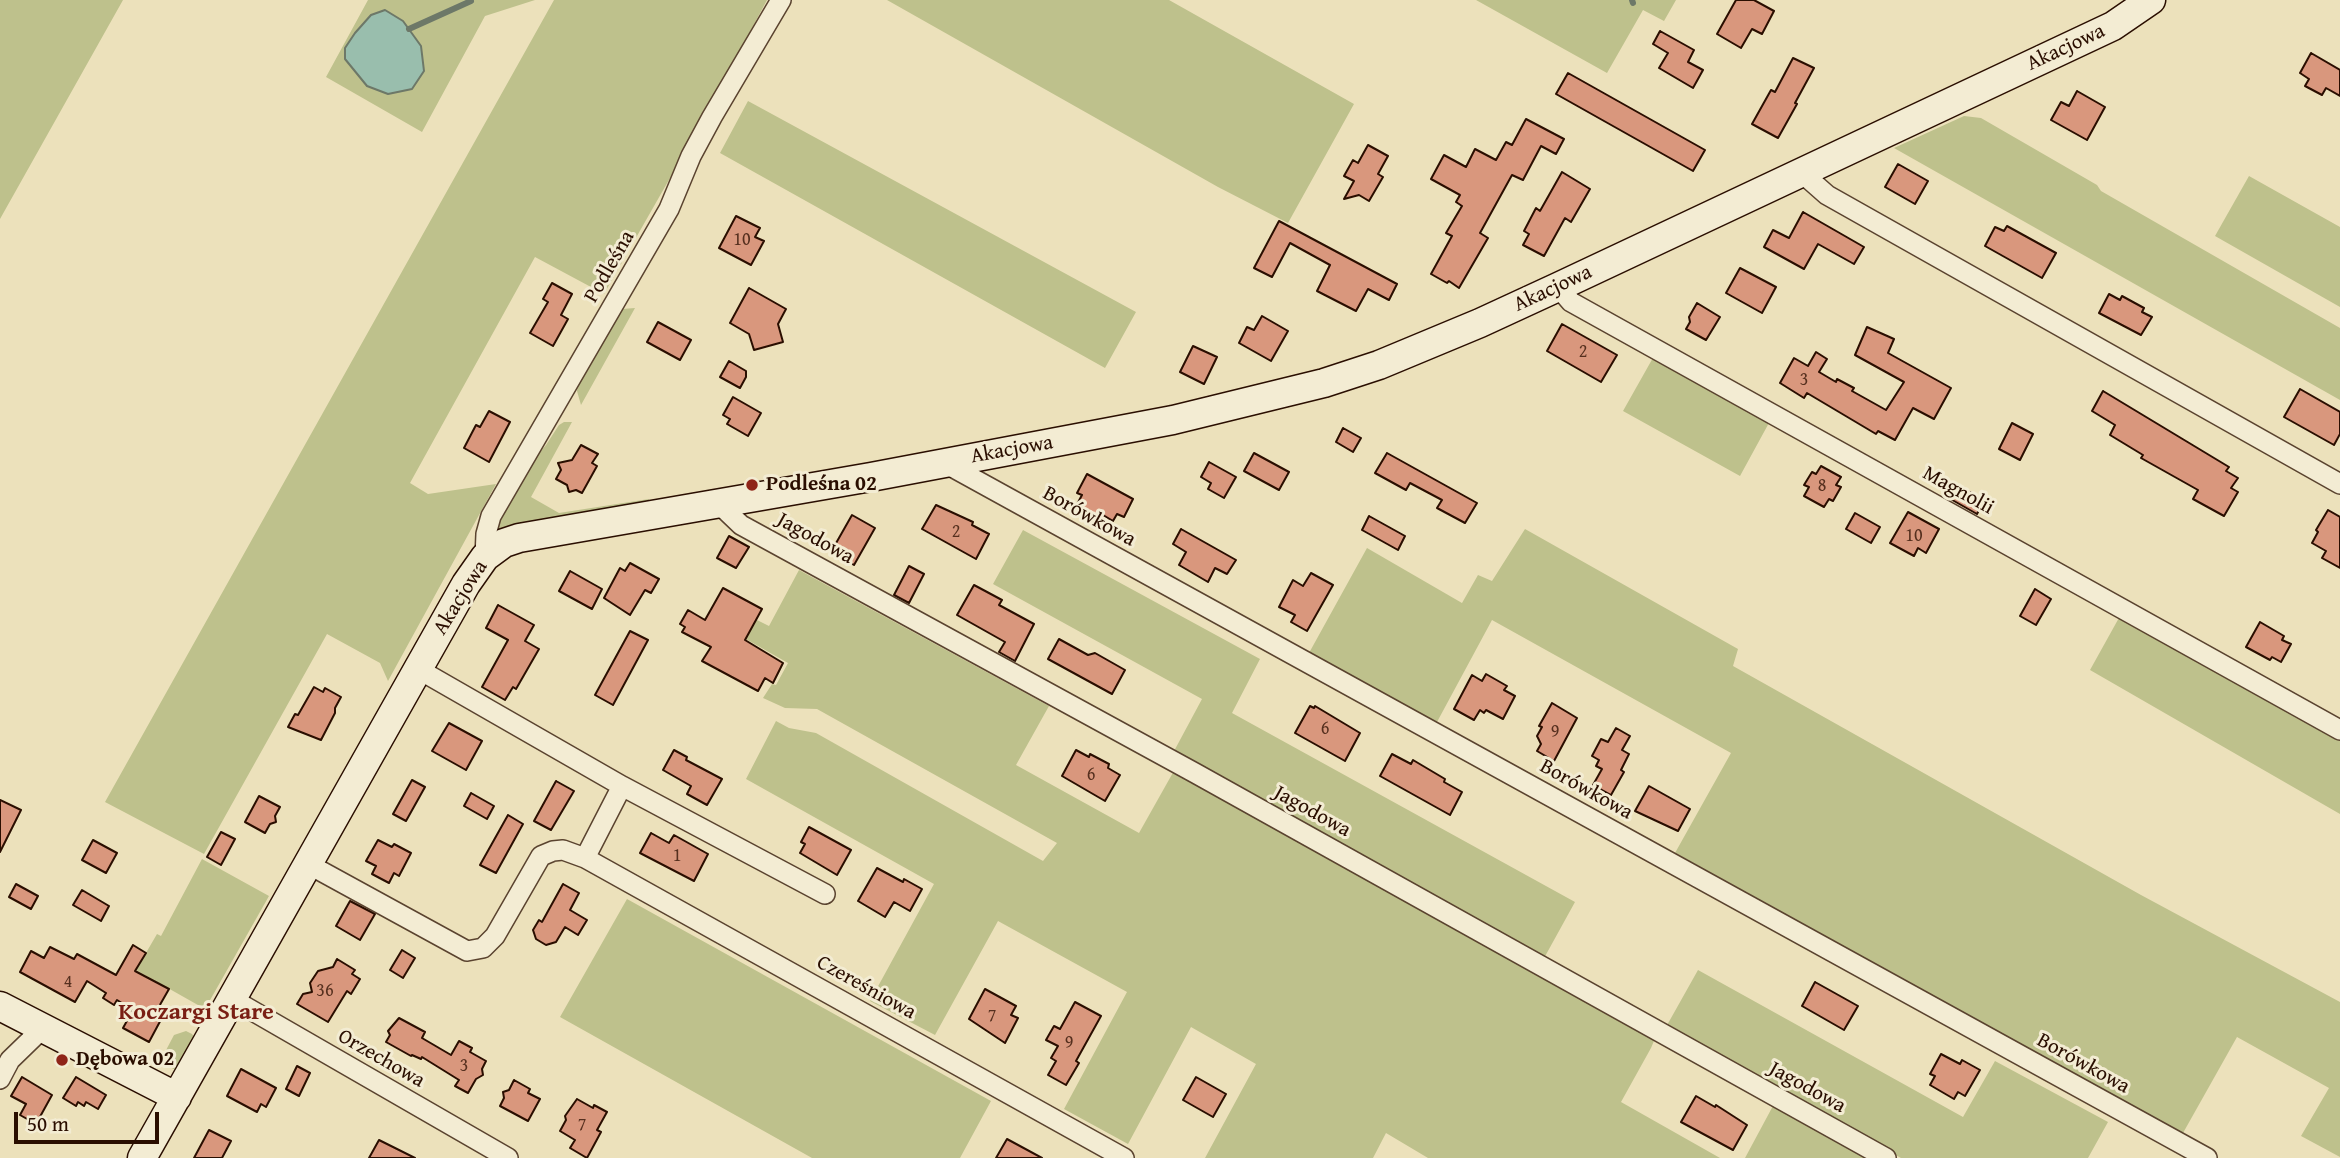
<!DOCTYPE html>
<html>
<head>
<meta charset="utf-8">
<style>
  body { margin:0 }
  #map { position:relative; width:2340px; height:1158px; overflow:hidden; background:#ece1bb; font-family:"Gentium Book Plus",serif }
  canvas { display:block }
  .scale { position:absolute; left:14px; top:1112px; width:145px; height:32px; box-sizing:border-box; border:4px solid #2a0e00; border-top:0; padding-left:9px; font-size:21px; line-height:24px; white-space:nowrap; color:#2a0e00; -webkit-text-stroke:5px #f3ecd3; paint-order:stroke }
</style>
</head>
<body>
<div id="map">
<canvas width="2340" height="1158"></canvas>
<div class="scale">50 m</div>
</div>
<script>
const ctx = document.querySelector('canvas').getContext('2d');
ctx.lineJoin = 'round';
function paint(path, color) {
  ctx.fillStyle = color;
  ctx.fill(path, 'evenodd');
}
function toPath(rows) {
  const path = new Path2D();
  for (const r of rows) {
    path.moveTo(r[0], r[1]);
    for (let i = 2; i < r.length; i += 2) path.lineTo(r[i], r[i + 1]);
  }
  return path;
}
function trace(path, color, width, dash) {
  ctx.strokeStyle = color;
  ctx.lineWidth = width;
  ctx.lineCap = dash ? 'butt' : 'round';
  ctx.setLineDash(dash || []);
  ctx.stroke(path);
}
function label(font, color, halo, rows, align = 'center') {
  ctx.font = font + ' "Gentium Book Plus",serif';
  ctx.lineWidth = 6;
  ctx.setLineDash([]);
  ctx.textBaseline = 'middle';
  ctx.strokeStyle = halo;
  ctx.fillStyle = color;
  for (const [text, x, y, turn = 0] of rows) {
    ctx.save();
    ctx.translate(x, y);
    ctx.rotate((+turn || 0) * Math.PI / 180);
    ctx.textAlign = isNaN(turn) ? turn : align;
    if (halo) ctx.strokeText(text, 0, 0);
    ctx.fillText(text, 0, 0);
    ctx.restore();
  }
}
const green = toPath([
  [0,0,123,0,0,219],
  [368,0,535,0,485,16,422,132,326,77],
  [554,0,767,0,699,127,604,294,535,257,410,483,428,494,496,484,388,681,380,663,327,634,204,854,105,802],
  [887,0,1169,0,1354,104,1288,223,1218,187],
  [1476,0,1676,0,1664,21,1643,10,1607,73],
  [748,101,1136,312,1105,368,720,153],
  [1964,116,1981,118,2097,185,2101,191,2340,328,2340,400,1894,148],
  [2249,176,2340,227,2340,307,2215,236],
  [635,308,581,405,577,391,578,380,622,309],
  [1654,356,1770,421,1740,476,1623,411],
  [564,422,572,422,531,497,559,513,649,499,647,507,498,532,495,529,497,520,533,460,546,445,559,425],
  [1525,529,1738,649,1733,666,2141,895,2340,1002,2340,1157,2301,1136,2329,1088,2237,1037,2183,1133,1675,853,1731,753,1492,620,1437,722,1309,653,1367,548,1462,603,1478,575,1492,581],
  [1023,530,1260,659,1232,713,1575,902,1543,960,1173,753,1202,699,993,584],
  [799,570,1049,706,1016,765,1139,833,1175,769,1656,1036,1651,1048,1621,1102,1720,1158,1428,1158,1386,1133,1373,1158,1205,1158,1256,1064,1191,1027,1128,1144,1064,1109,1127,992,998,921,935,1035,870,1001,934,884,746,779,776,721,789,728,816,733,1043,861,1057,843,817,709,785,708,763,698,772,684,776,685,788,663,744,638,755,619,769,626],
  [2120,616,2340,740,2340,814,2090,670],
  [202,859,269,896,205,1009,136,970,157,934,161,936],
  [627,899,991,1101,960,1158,812,1158,560,1017],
  [1698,970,1963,1117,1995,1061,2108,1122,2088,1158,1901,1158,1666,1027],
  [186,1031,192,1034,194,1037,180,1065,174,1069,167,1066,164,1054,174,1035],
  [1774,1104,1873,1158,1745,1158]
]);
const water = toPath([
  [385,10,403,21,421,46,424,71,412,89,388,94,367,86,345,59,345,48,355,33,371,15,385,10]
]);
const stream = toPath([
  [1632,0,1633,3],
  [409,29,471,1]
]);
const building = toPath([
  [1736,0,1754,0,1774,11,1762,34,1752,29,1741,48,1717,34,1736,0],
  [1660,31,1694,50,1688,62,1703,70,1693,88,1659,68,1668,53,1653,44,1660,31],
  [2311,53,2340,70,2340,96,2326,88,2322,95,2305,86,2309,79,2300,73,2311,53],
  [1793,58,1814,68,1795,103,1797,104,1778,138,1752,124,1771,90,1775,92,1793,58],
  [1568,73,1705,150,1693,171,1556,94,1568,73],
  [2077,91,2105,107,2087,140,2051,120,2061,102,2069,106,2077,91],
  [1526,119,1564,139,1556,154,1541,146,1523,180,1512,175,1480,233,1488,238,1470,269,1459,288,1449,281,1447,283,1431,274,1452,236,1446,233,1462,206,1456,202,1460,195,1431,179,1444,155,1466,167,1475,149,1496,160,1506,142,1512,145,1526,119],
  [1368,145,1388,156,1378,174,1383,177,1369,201,1359,195,1344,199,1354,181,1344,176,1353,160,1358,163,1368,145],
  [1898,164,1928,181,1915,204,1885,187,1898,164],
  [1562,172,1590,189,1571,222,1565,218,1544,256,1523,245,1529,234,1524,231,1536,208,1540,211,1562,172],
  [1803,212,1864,247,1854,264,1818,244,1804,269,1764,247,1773,230,1789,238,1803,212],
  [736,216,760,228,755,237,764,241,751,265,719,248,736,216],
  [1279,221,1397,284,1389,300,1368,289,1356,311,1317,291,1330,265,1290,243,1272,277,1254,268,1279,221],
  [2007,226,2056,253,2042,278,1985,246,1995,227,2004,231,2007,226],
  [1740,268,1776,287,1762,313,1726,293,1740,268],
  [552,283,572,294,561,315,568,319,553,346,530,333,548,302,543,299,552,283],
  [749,288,786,309,778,324,783,342,754,350,749,334,730,323,749,288],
  [2109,294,2120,300,2122,296,2144,308,2142,312,2152,317,2141,335,2099,313,2109,294],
  [1697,303,1720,317,1706,340,1686,329,1690,322,1689,317,1697,303],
  [1262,316,1288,331,1271,361,1239,343,1247,327,1254,330,1262,316],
  [658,322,691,340,680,360,647,342,658,322],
  [1562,324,1617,355,1601,382,1547,351,1562,324],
  [1867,327,1894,339,1888,353,1951,388,1934,419,1913,408,1895,440,1878,431,1876,434,1807,393,1804,398,1780,383,1794,358,1808,366,1816,352,1827,359,1819,372,1836,382,1837,379,1854,388,1852,391,1886,410,1904,382,1855,355,1867,327],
  [1193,346,1217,357,1204,384,1180,372,1193,346],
  [729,361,746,371,746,377,740,388,720,377,729,361],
  [2300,389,2340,412,2340,434,2334,445,2284,417,2300,389],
  [2103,391,2229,467,2226,471,2238,478,2231,488,2238,492,2224,516,2193,499,2198,490,2141,458,2143,455,2110,435,2115,425,2092,411,2103,391],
  [733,397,761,413,748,436,727,424,730,419,723,415,733,397],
  [489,411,510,422,489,462,464,448,476,425,480,427,489,411],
  [2012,423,2033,434,2020,460,1999,449,2012,423],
  [1343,428,1361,438,1353,452,1336,442,1343,428],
  [581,445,598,454,592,463,597,466,582,493,576,490,569,492,567,485,556,479,561,470,558,463,572,460,581,445],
  [1254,453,1289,472,1279,490,1244,471,1254,453],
  [1387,453,1477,503,1465,523,1437,508,1442,500,1410,483,1406,490,1375,473,1387,453],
  [1209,462,1236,477,1224,498,1208,489,1211,483,1201,477,1209,462],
  [1821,466,1841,477,1836,485,1841,487,1833,501,1829,499,1824,507,1804,496,1809,487,1804,485,1812,472,1816,474,1821,466],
  [1087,474,1133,499,1124,517,1117,514,1113,521,1103,515,1099,521,1075,508,1082,495,1077,493,1087,474],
  [1955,484,1984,500,1977,514,1947,497,1955,484],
  [936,505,973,522,972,525,989,534,976,559,922,529,936,505],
  [2328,510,2340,517,2340,568,2322,558,2326,551,2312,543,2318,532,2316,530,2328,510],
  [1908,512,1939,529,1926,553,1918,548,1914,556,1890,543,1908,512],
  [1855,513,1880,527,1871,543,1846,529,1855,513],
  [852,515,875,528,854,565,831,552,852,515],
  [1369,516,1405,536,1398,550,1362,530,1369,516],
  [1181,529,1236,560,1227,574,1215,568,1208,582,1179,565,1186,552,1173,544,1181,529],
  [729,536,749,547,736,568,717,558,729,536],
  [630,563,659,579,651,593,645,590,630,615,604,598,620,568,625,571,630,563],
  [909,566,924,574,909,603,894,595,909,566],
  [570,571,602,589,592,609,559,591,570,571],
  [1311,573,1333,585,1307,631,1291,622,1295,615,1279,607,1293,580,1303,586,1311,573],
  [974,585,1002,600,999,605,1034,624,1015,661,999,652,1005,642,957,615,974,585],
  [723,588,762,609,745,640,783,663,773,683,765,678,758,691,702,661,711,647,682,632,685,627,680,624,688,610,705,620,723,588],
  [2035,589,2051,599,2036,625,2020,616,2035,589],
  [498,605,534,625,525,641,539,649,516,689,513,687,505,700,482,687,508,640,486,628,498,605],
  [2260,622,2284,636,2282,640,2291,644,2281,662,2272,657,2270,660,2246,647,2260,622],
  [630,631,648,640,613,705,595,695,630,631],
  [1059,639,1088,655,1095,653,1125,670,1112,694,1048,659,1059,639],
  [1486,674,1507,686,1504,690,1515,696,1503,719,1486,710,1484,713,1480,710,1474,720,1454,709,1472,675,1482,681,1486,674],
  [314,687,323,692,325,688,341,697,335,708,335,713,321,740,288,727,295,714,298,715,314,687],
  [1552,703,1577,718,1554,761,1537,751,1541,744,1537,736,1542,727,1539,726,1552,703],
  [1310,706,1314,708,1315,706,1360,733,1345,761,1295,733,1310,706],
  [449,723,482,741,466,770,432,751,449,723],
  [1616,728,1630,736,1622,750,1629,754,1621,770,1624,772,1611,795,1593,785,1602,769,1596,766,1599,760,1592,756,1601,739,1608,742,1616,728],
  [674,750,687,757,686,760,722,779,707,805,687,794,691,786,663,770,674,750],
  [1076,750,1089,757,1090,754,1109,764,1108,768,1120,775,1105,801,1062,776,1076,750],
  [1392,754,1411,764,1413,760,1445,779,1444,782,1462,792,1450,815,1380,776,1392,754],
  [412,780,425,787,406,821,393,814,412,780],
  [556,781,574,791,551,830,534,821,556,781],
  [1649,786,1690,809,1678,831,1635,811,1649,786],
  [471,793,494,806,487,819,464,806,471,793],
  [259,796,280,807,275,816,276,822,270,824,265,833,245,822,259,796],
  [0,800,21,810,0,852,0,800],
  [508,815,523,824,496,873,480,865,508,815],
  [809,827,851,850,837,875,800,853,805,844,801,842,809,827],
  [221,832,235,839,221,865,207,857,221,832],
  [651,833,669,843,674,835,708,854,694,881,640,853,651,833],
  [93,840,117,853,106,873,82,860,93,840],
  [378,840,392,847,394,844,411,853,399,876,394,873,389,883,372,874,376,866,366,861,378,840],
  [877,868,903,882,904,879,922,889,910,911,894,902,885,917,858,901,877,868],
  [16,884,38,896,31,909,9,897,16,884],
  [563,884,579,893,570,910,587,920,578,935,565,927,556,942,546,945,536,939,533,930,539,920,542,922,563,884],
  [82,890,109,906,101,921,73,905,82,890],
  [350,901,375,914,360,940,336,926,350,901],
  [133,945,146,953,135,971,169,989,157,1010,164,1014,149,1042,123,1028,133,1010,117,1000,114,1005,103,998,106,993,87,981,75,1002,20,972,31,951,44,958,50,947,74,959,77,954,116,975,133,945],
  [402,950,415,958,403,978,390,970,402,950],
  [337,959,355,970,352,974,360,979,351,994,347,991,328,1022,297,1004,303,994,312,992,310,983,318,971,333,967,337,959],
  [1815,982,1858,1006,1844,1030,1802,1006,1815,982],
  [985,989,1016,1006,1011,1015,1018,1018,1005,1043,969,1019,985,989],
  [1075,1002,1101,1016,1076,1061,1079,1063,1066,1085,1048,1075,1056,1061,1051,1058,1058,1046,1046,1040,1054,1026,1060,1029,1075,1002],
  [399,1018,425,1032,422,1038,451,1055,459,1041,472,1048,470,1052,486,1061,482,1069,483,1075,476,1079,468,1093,455,1086,459,1080,422,1057,421,1059,412,1055,411,1056,386,1042,390,1035,388,1031,399,1018],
  [1941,1054,1960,1064,1962,1060,1980,1070,1965,1096,1958,1092,1954,1099,1930,1085,1935,1076,1930,1074,1941,1054],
  [297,1066,310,1073,299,1096,286,1089,297,1066],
  [241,1069,276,1088,266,1107,261,1104,257,1112,227,1096,241,1069],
  [22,1077,52,1095,36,1124,20,1115,26,1104,11,1096,22,1077],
  [76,1077,106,1095,98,1109,86,1102,84,1106,78,1102,76,1106,63,1098,76,1077],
  [1196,1077,1226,1094,1213,1117,1183,1100,1196,1077],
  [514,1080,530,1089,528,1093,540,1099,528,1121,500,1106,504,1098,503,1092,509,1090,514,1080],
  [1696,1096,1715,1107,1716,1105,1747,1125,1733,1150,1681,1122,1696,1096],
  [577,1099,593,1108,594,1105,607,1112,597,1130,601,1132,587,1158,570,1148,575,1140,560,1131,566,1120,565,1116,577,1099],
  [209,1130,231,1141,222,1158,194,1158,209,1130],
  [1007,1139,1042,1158,996,1158,1007,1139],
  [379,1140,415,1158,369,1158,379,1140]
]);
const street = toPath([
  [1802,173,1827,195,2340,484],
  [1558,287,1571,302,2340,730],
  [943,462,2207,1158],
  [719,504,741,525,1195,773,1886,1158],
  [485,557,486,534,491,516,669,209,691,156,712,117,781,0],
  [418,669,622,786,585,858,1124,1158],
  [622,786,825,894],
  [308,864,467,951,483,948,495,936,541,856,553,851,563,850,585,858],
  [232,999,508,1158],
  [0,1079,10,1060,43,1028]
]);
const secondary = toPath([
  [0,1006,177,1097],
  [142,1158,466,584,485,557,504,543,519,538,871,477,1173,420,1324,383,1379,365,1480,323,1558,287,2113,26,2151,0]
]);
const markers = [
  [752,485,7,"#8f2418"],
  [62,1060,7,"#8f2418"]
];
const numberNames = [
  ["10",742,240],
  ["2",1583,352],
  ["3",1804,380],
  ["8",1822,486],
  ["2",956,532],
  ["10",1914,536],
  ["6",1325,729],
  ["9",1555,732],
  ["6",1091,775],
  ["1",677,856],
  ["4",68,982],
  ["36",325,991],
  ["7",992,1016],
  ["9",1069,1043],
  ["3",464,1066],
  ["7",582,1125]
];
const streetNames = [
  ["Akacjowa",2066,48,-25],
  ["Podleśna",610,267,-60],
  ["Akacjowa",1553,289,-25],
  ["Akacjowa",1012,450,-10],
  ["Magnolii",1958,491,29],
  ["Borówkowa",1089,517,29],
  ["Jagodowa",815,539,29],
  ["Akacjowa",461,598,-58],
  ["Borówkowa",1586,790,29],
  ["Jagodowa",1312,812,29],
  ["Czereśniowa",866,988,29],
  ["Orzechowa",381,1059,30],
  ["Borówkowa",2083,1064,29],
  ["Jagodowa",1807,1088,29]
];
const poiNames = [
  ["Podleśna 02",766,485],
  ["Dębowa 02",76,1060]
];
const quarterNames = [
  ["Koczargi Stare",196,1013]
];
paint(green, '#bec18c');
paint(water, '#99bead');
trace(water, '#6d7868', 2);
trace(stream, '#6d7868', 6);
paint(building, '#d9977d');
trace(building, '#2a0e00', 2);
trace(street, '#5a432f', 22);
trace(secondary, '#2a0e00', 31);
trace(street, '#f3ecd3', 19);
trace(secondary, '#f3ecd3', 28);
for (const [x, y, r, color] of markers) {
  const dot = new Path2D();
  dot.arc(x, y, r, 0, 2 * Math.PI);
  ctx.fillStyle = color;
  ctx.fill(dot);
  trace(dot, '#f3ecd3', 2.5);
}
label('18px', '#56301f', null, numberNames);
label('21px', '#2a0e00', '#f3ecd3', streetNames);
label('bold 21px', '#2a0e00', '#f3ecd3', poiNames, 'left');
label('bold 24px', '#7a1f14', '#f3ecd3', quarterNames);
</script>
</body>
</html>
